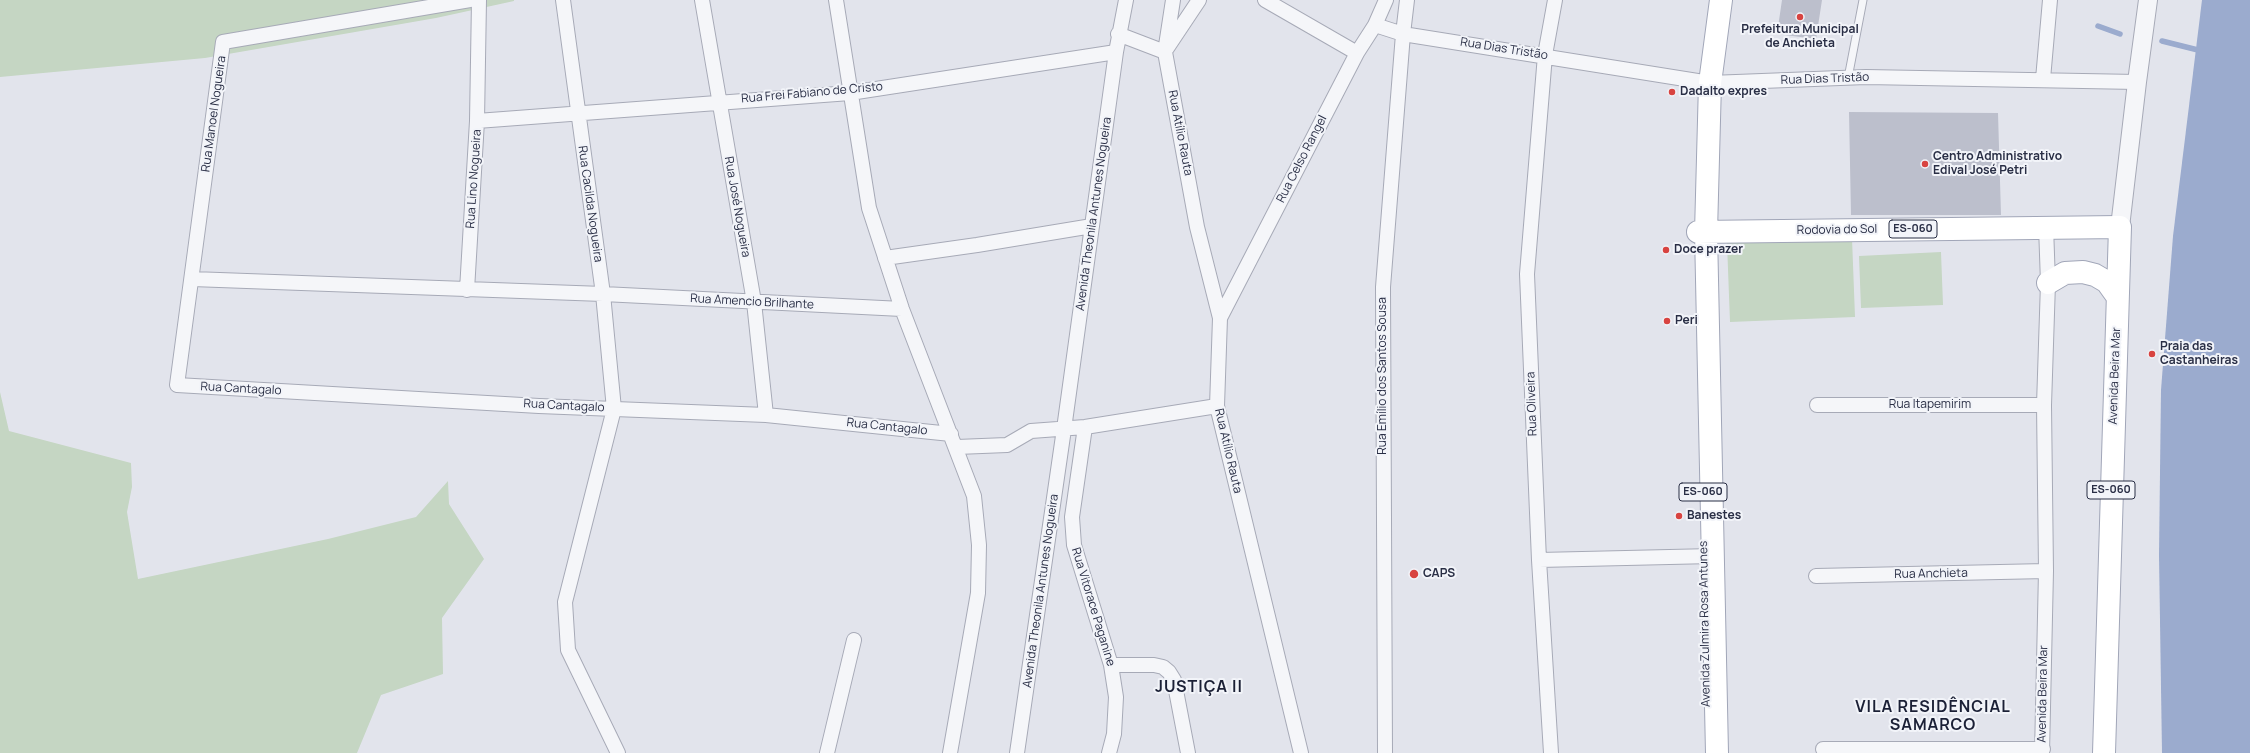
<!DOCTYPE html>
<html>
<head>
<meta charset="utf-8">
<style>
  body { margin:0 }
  canvas { display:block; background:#e2e4ec }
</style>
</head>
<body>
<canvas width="2250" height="753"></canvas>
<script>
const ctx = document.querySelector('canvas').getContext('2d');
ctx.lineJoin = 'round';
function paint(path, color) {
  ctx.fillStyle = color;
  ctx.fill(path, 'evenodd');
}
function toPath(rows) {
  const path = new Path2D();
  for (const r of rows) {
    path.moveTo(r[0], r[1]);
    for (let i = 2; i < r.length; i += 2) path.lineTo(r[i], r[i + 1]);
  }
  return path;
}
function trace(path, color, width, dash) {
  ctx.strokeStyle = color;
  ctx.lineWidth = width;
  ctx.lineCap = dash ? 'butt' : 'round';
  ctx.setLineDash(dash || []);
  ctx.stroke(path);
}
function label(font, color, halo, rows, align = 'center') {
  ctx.font = font + ' Manrope,sans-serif';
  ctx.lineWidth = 4;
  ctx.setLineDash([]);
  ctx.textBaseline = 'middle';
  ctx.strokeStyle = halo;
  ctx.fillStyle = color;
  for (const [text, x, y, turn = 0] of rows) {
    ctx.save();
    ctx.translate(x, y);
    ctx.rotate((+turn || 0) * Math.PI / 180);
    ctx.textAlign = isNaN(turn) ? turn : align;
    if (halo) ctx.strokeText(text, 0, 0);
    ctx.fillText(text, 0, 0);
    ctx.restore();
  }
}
const green = toPath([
  [0,0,514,0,514,1,436,18,205,58,0,77],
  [1852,238,1855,317,1730,322,1727,243],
  [1941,252,1943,305,1861,308,1859,256],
  [0,392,9,431,131,463,132,487,127,512,138,579,328,539,416,517,448,481,449,504,484,559,442,618,443,674,381,695,357,753,0,753]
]);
const water = toPath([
  [2202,0,2250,0,2250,753,2162,753,2159,555,2161,390,2173,236]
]);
const stream = toPath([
  [2098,26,2120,34],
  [2162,41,2198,50]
]);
const building = toPath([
  [1782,0,1822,0,1816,39,1777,34],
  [1849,112,1998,113,2001,215,1851,215]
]);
const service = toPath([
  [1848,78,1863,0]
]);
const minor = toPath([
  [470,0,223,42,177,385,539,406,766,415,951,434],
  [563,0,603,294,614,409,565,602,568,650,618,753],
  [702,0,754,302,766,415],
  [836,0,869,208,902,309,974,496,979,545,978,593,950,753],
  [1173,0,1165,52,1197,227,1220,318,1217,406,1301,753],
  [1265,0,1357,53],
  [1375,25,1403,34,1710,83,1866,77,2137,82],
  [1118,34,1165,52],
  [1167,48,1199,0],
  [2043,79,2050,0],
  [477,121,850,93,1116,52],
  [885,258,977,245,1092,226],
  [192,279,603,294,902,309],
  [467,290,477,121,479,0],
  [1220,318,1357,53,1375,25,1386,0],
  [1817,405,2044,405],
  [1085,427,1072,517,1074,545,1111,665,1116,697,1114,734,1109,753],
  [957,447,1007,445,1031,431,1085,427,1217,406],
  [1539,560,1713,556],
  [1816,576,2046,571],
  [1111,665,1154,665,1163,667,1169,672,1174,680,1188,753],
  [1823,749,2043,749],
  [827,753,854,640],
  [1017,753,1064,429,1116,52,1126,0],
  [1385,753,1383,287,1403,34,1407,0],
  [1551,753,1539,560,1527,274,1545,55,1555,0],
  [2042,753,2046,571,2044,405,2048,283,2046,226]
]);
const tertiary = toPath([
  [2120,227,2137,82,2148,0]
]);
const primary = toPath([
  [1698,232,2120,227,2104,753],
  [2048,283,2065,273,2083,272,2095,275,2107,282,2117,296],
  [1717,753,1706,232,1710,83,1721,0]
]);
const markers = [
  [1800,17,4,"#d84340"],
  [1672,92,4,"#d84340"],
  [1925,164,4,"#d84340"],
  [1666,250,4,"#d84340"],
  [1667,321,4,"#d84340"],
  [2152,354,4,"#d84340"],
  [1679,516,4,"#d84340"],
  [1414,574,5,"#d84340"]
];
const shields = [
  [1913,229,48],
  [2111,490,48],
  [1703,492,48]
];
const shieldNames = [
  ["ES-060",1913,229],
  ["ES-060",2111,490],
  ["ES-060",1703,492]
];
const poiNames = [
  ["Prefeitura Municipal",1800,30,"center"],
  ["de Anchieta",1800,44,"center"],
  ["Dadalto expres",1680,92],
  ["Centro Administrativo",1933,157],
  ["Edival José Petri",1933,171],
  ["Doce prazer",1674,250],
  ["Peri",1675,321],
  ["Praia das",2160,347],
  ["Castanheiras",2160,361],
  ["Banestes",1687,516],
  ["CAPS",1423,574]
];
const streetNames = [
  ["Rua Dias Tristão",1504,49,9],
  ["Rua Dias Tristão",1825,79,-2],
  ["Rua Frei Fabiano de Cristo",812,93,-5],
  ["Rua Manoel Nogueira",214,114,-82],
  ["Rua Atílio Rauta",1180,133,79],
  ["Rua Celso Rangel",1302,159,-63],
  ["Rua Lino Nogueira",474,179,-86],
  ["Rua Cacilda Nogueira",590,204,82],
  ["Rua José Nogueira",737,207,80],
  ["Avenida Theonila Antunes Nogueira",1094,214,-82],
  ["Rodovia do Sol",1837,230,-1],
  ["Rua Amencio Brilhante",752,302,3],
  ["Rua Emílio dos Santos Sousa",1383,376,-90],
  ["Avenida Beira Mar",2115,376,-88],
  ["Rua Cantagalo",241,389,3],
  ["Rua Oliveira",1532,404,-92],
  ["Rua Itapemirim",1930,405],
  ["Rua Cantagalo",564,406,3],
  ["Rua Cantagalo",887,427,6],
  ["Rua Atílio Rauta",1228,451,77],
  ["Rua Anchieta",1931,574,-1],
  ["Avenida Theonila Antunes Nogueira",1041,591,-82],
  ["Rua Vitorace Paganine",1093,607,73],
  ["Avenida Zulmira Rosa Antunes",1705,624,-91],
  ["Avenida Beira Mar",2043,694,-89]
];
const districtNames = [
  ["JUSTIÇA II",1199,688],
  ["VILA RESIDÊNCIAL",1933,708],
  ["SAMARCO",1933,726]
];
paint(green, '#c5d6c3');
paint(water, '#9babce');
trace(stream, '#9babce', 5.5);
paint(building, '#bcbfcc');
trace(service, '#a7aab7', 9);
trace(minor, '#a7aab7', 16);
trace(tertiary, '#a7aab7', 20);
trace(primary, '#a1a6b8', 24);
trace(service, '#f5f6f9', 7);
trace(minor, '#f5f6f9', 14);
trace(tertiary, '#f5f6f9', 18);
trace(primary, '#fff', 22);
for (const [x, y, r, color] of markers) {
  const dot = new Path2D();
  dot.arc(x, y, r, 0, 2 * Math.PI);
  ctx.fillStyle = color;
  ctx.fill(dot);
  trace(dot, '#f2f4f9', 1.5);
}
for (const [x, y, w] of shields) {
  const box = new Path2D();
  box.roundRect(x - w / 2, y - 9, w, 18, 3);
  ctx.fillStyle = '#f2f4f9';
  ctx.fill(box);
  trace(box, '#292e45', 1);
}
label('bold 11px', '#292e45', null, shieldNames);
label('bold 12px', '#292e45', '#f2f4f9', poiNames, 'left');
label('12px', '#292e45', '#f2f4f9', streetNames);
ctx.letterSpacing = '1px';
label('bold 16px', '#1b2036', '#f2f4f9', districtNames);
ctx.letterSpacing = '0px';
</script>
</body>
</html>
